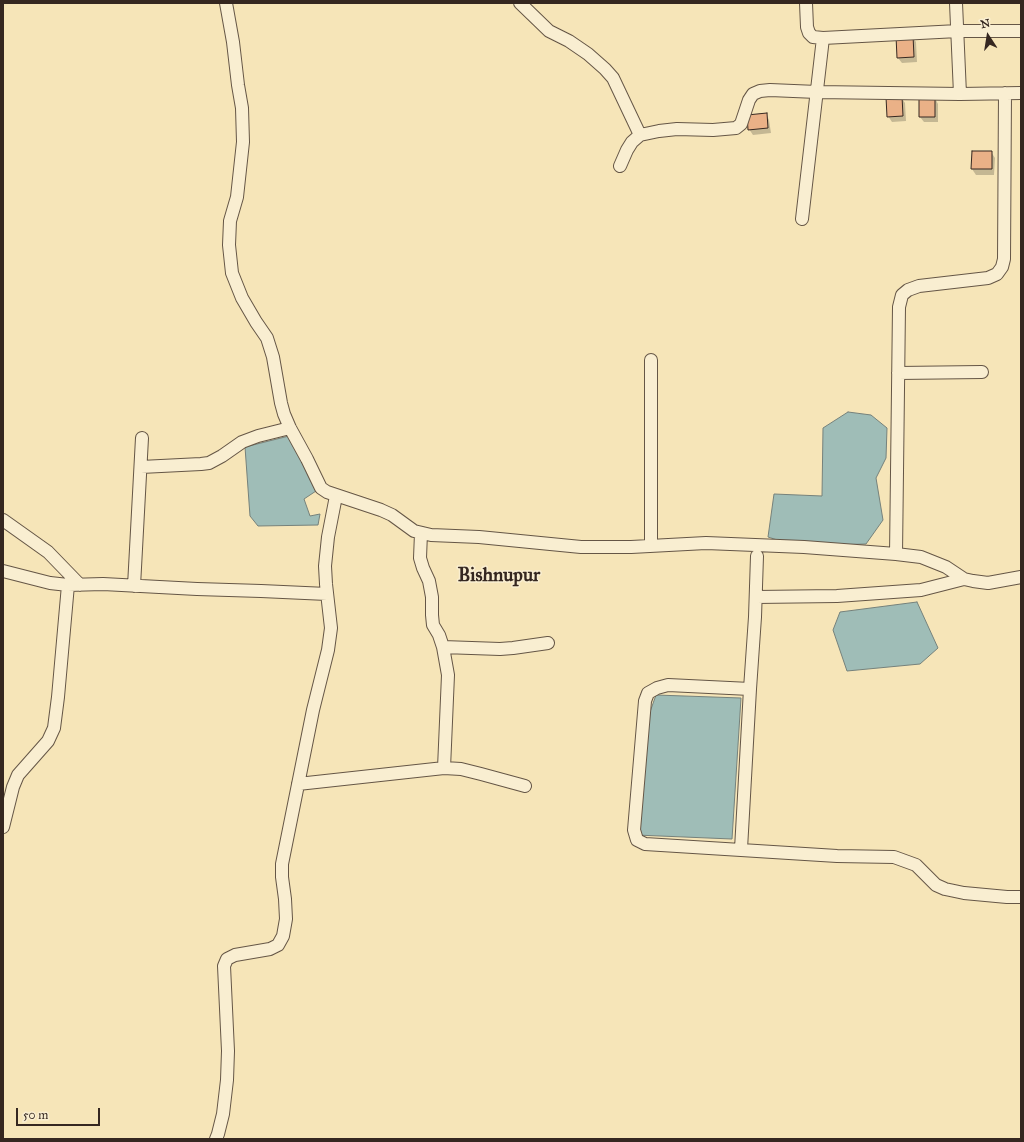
<!DOCTYPE html>
<html>
<head>
<meta charset="utf-8">
<style>
  body { margin:0 }
  #map { position:relative; width:1024px; height:1142px; overflow:hidden; background:#f6e5b8; font-family:"IM FELL Great Primer",serif }
  canvas { display:block }
  .frame { position:absolute; inset:0; border:4px solid #352720; pointer-events:none }
  .north { position:absolute; left:968px; top:16px; width:40px; height:40px; -webkit-text-stroke:3px #f9eed1; paint-order:stroke; rotate:348deg; font-size:11px; font-weight:700; line-height:16px; text-align:center; color:#352720 }
  .north::after { content:''; display:block; margin:auto; width:14px; height:18px; background:#352720; clip-path:polygon(50% 0,100% 100%,50% 72%,0 100%) }
  .scale { position:absolute; left:16px; top:1108px; width:84px; height:18px; box-sizing:border-box; border:2px solid #352720; border-top:0; padding-left:5px; font-size:12px; line-height:14px; white-space:nowrap; color:#352720; -webkit-text-stroke:3px #f9eed1; paint-order:stroke }
</style>
</head>
<body>
<div id="map">
<canvas width="1024" height="1142"></canvas>
<div class="frame"></div>
<div class="north">N</div>
<div class="scale">50 m</div>
</div>
<script>
const ctx = document.querySelector('canvas').getContext('2d');
ctx.lineJoin = 'round';
function paint(path, color) {
  ctx.fillStyle = color;
  ctx.fill(path, 'evenodd');
}
function toPath(rows) {
  const path = new Path2D();
  for (const r of rows) {
    path.moveTo(r[0], r[1]);
    for (let i = 2; i < r.length; i += 2) path.lineTo(r[i], r[i + 1]);
  }
  return path;
}
function trace(path, color, width, dash) {
  ctx.strokeStyle = color;
  ctx.lineWidth = width;
  ctx.lineCap = dash ? 'butt' : 'round';
  ctx.setLineDash(dash || []);
  ctx.stroke(path);
}
function label(font, color, halo, rows, align = 'center') {
  ctx.font = font + ' "IM FELL Great Primer",serif';
  ctx.lineWidth = 3;
  ctx.setLineDash([]);
  ctx.textBaseline = 'middle';
  ctx.strokeStyle = halo;
  ctx.fillStyle = color;
  for (const [text, x, y, turn = 0] of rows) {
    ctx.save();
    ctx.translate(x, y);
    ctx.rotate((+turn || 0) * Math.PI / 180);
    ctx.textAlign = isNaN(turn) ? turn : align;
    if (halo) ctx.strokeText(text, 0, 0);
    ctx.fillText(text, 0, 0);
    ctx.restore();
  }
}
const water = toPath([
  [848,412,871,415,887,428,886,458,876,478,883,520,866,544,796,546,768,537,774,494,822,496,823,428,848,412],
  [289,436,316,491,304,499,310,516,320,514,318,525,258,526,250,516,245,447,289,436],
  [917,602,938,648,920,664,847,671,833,630,840,612,917,602],
  [656,695,741,698,732,839,636,835,644,729,656,695]
]);
const shadow = toPath([
  [912,36,916,42,917,62,902,63,898,58],
  [901,97,905,103,906,121,892,122,888,116],
  [935,98,938,104,938,122,924,122,920,117],
  [766,114,769,120,771,133,753,135,749,129],
  [991,152,995,158,994,175,976,175,972,169]
]);
const building = toPath([
  [913,35,914,57,897,58,896,36,913,35],
  [902,96,903,116,887,117,886,97,902,96],
  [919,97,935,97,935,117,919,117,919,97],
  [767,113,768,128,748,130,747,115,767,113],
  [972,151,992,151,992,169,971,169,972,151]
]);
const street = toPath([
  [226,3,233,42,238,85,242,108,243,142,237,197,230,221,229,245,232,273,242,298,256,322,267,338,273,357,281,403,284,414,290,428,307,459,321,488,327,492,381,510,392,515,414,531,431,535,479,537,581,547,631,547,706,543,804,547,896,554,921,557,946,567,964,579,973,581,988,583,1021,577],
  [520,3,549,31,569,41,588,54,605,69,613,78,640,135],
  [806,3,807,27,809,33,813,37,823,38,958,31,1021,31],
  [960,94,1021,93],
  [620,166,627,150,632,142,640,135,659,131,677,129,713,130,736,128,741,124,749,100,753,94,760,91,770,90,817,92,960,94,956,3],
  [802,219,823,38],
  [651,360,651,546],
  [898,373,982,372],
  [141,467,201,464,209,463,222,456,242,442,258,436,290,428],
  [3,520,48,552,80,585],
  [421,533,420,558,423,568,429,581,432,597,432,615,433,625,439,635,443,647,448,675,444,768],
  [896,554,899,307,902,295,908,290,919,286,988,278,997,274,1002,267,1004,259,1005,93],
  [757,556,755,617,750,689,668,685,657,688,648,693,645,701,634,830,637,840,645,844,837,856,894,857,916,865,936,885,945,889,964,893,1007,897,1021,897],
  [3,571,50,583,68,585,103,584,197,589,261,591,327,594],
  [134,586,142,438],
  [756,597,837,596,921,590,964,579],
  [443,647,500,649,513,648,548,643],
  [298,784,444,768,461,769,481,774,525,786],
  [3,827,13,787,18,775,48,741,54,728,58,697,68,585],
  [741,849,750,689],
  [216,1139,218,1134,223,1114,227,1080,228,1051,224,966,227,959,235,955,270,949,278,945,283,936,286,919,285,899,282,877,282,864,313,710,328,650,331,628,326,584,325,566,328,537,336,496]
]);
const districtNames = [
  ["Bishnupur",499,576]
];
paint(water, '#9fbdb7');
trace(water, '#75817b', 1);
paint(shadow, '#0003');
paint(building, '#eab187');
trace(building, '#352720', 1);
trace(street, '#655646', 14);
trace(street, '#f9eed1', 12);
label('bold 19px', '#352720', '#f9eed1', districtNames);
</script>
</body>
</html>
